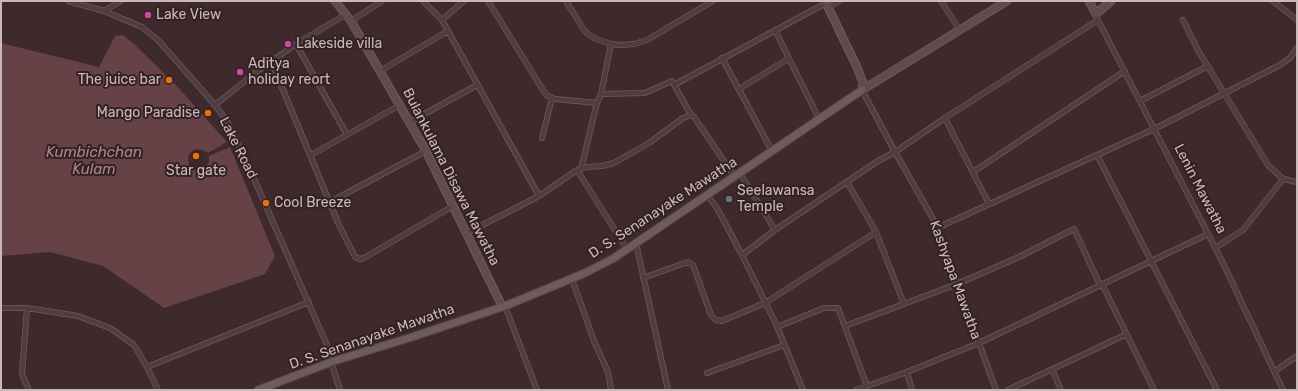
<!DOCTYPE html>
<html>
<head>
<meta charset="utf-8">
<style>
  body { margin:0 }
  #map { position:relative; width:1298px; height:391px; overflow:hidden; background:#3e292c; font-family:Rubik,sans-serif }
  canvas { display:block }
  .frame { position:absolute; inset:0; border:2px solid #c9b9bb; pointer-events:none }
</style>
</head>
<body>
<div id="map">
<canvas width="1298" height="391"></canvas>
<div class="frame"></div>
</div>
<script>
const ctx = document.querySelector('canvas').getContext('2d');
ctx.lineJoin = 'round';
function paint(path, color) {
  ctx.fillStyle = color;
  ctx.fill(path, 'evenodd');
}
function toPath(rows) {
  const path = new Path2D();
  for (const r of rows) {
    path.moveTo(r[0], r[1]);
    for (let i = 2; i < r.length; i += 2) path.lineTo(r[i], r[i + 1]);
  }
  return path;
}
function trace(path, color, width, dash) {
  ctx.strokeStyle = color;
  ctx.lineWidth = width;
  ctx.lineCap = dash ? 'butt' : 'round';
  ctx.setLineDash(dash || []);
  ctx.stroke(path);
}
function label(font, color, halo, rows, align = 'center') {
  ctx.font = font + ' Rubik,sans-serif';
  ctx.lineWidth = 4;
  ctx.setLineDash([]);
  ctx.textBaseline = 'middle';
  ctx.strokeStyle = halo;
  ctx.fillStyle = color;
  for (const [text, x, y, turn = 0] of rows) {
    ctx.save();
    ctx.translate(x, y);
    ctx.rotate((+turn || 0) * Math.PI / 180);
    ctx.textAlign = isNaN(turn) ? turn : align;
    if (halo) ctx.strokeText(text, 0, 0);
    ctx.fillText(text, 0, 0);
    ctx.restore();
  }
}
const water = toPath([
  [123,35,134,44,175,84,227,142,208,153,203,150,195,149,189,154,188,160,189,165,192,168,198,170,204,168,209,162,209,156,230,147,275,256,265,274,164,308,103,266,50,252,1,256,1,43,99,67,115,36]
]);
const street = toPath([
  [68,1,104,11,142,27,158,40,215,105,227,121,248,165,334,361],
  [423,1,442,20,539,196],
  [488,1,546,95,555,99,597,103],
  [566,1,584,30,589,35,596,39,611,44,621,45,634,44,647,40,713,1],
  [941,1,959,29],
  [1273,1,1297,20],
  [828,8,839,1],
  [104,11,121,1],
  [1097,18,1223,263,1283,390],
  [442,20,464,1],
  [1183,20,1199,52,1268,165,1283,179,1297,182],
  [351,21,382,1],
  [775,30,819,119],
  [296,44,347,135],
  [722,58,772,151],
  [271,61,339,225,355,257,360,259,364,258,453,206],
  [380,71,448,31],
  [674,85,826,3],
  [739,89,788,59],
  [862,90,895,152,936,224,996,390],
  [601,94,645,93,672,81,691,115],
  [1140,101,1208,66],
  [215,105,259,70,296,44,345,15],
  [945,118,989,204],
  [410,122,477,85],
  [542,138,552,98],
  [311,155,400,105],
  [1097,155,1217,390],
  [581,169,597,103,601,94,611,44],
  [577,170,627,249],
  [973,172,1125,71],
  [740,173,775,230],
  [847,182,876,232,904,304],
  [707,195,717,208,742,255,776,324,803,390],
  [330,202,426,151],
  [937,228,1154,129,1280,65,1290,58,1297,48],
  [467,233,539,196,577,170,587,167,602,166,614,163,649,143,683,118,691,115,694,117,735,177],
  [636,243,668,390],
  [1215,248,1243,230,1283,179],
  [742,255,775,230,878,161,895,152,945,118,1098,20],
  [643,278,682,264,688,262,693,265,711,315,716,320,722,321,765,303,876,232],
  [572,279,594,341,608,372,611,390],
  [1102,284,1154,390],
  [505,306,537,390],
  [1,308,27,308,78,316,110,328,134,345,147,367,158,390],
  [27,308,22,374,29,390],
  [845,326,957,284,1019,257,1074,229,1100,285],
  [777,327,824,308,838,308,867,386],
  [331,362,340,390],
  [147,367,309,302],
  [1052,369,1061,390],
  [1275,371,1297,356],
  [907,372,912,390],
  [707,373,784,345],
  [856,390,907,372,979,343,1208,234],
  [1008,390,1127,334]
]);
const secondary = toPath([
  [335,1,351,21,426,151,502,306],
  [825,1,857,67,863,83,862,90],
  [1089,1,1096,14,1111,1],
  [862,90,1007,1]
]);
const primary = toPath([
  [258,390,334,361,412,337,505,306,585,273,614,258,862,90]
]);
const markers = [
  [148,15,4,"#d1479c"],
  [288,44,4,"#d1479c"],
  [240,72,4,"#d1479c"],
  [169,80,4,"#e8710a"],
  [208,113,4,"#e8710a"],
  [196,156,4,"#e8710a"],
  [729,199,4,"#6b7280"],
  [266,203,4,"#e8710a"]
];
const poiNames = [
  ["Lake View",156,15],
  ["Lakeside villa",296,44],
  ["Aditya",248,64],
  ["holiday reort",248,80],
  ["The juice bar",161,80,"right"],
  ["Mango Paradise",200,113,"right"],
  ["Star gate",196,171,"center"],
  ["Seelawansa",737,191],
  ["Temple",737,207],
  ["Cool Breeze",274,203]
];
const streetNames = [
  ["Lake Road",238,148,63],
  ["Bulankulama Disawa Mawatha",451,177,63],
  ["Lenin Mawatha",1200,189,63],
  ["D. S. Senanayake Mawatha",663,208,-33],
  ["Kashyapa Mawatha",955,280,70],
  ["D. S. Senanayake Mawatha",372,337,-19]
];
const waterNames = [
  ["Kumbichchan",94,153],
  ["Kulam",94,170]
];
paint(water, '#664146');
trace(street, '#6c5b5d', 6);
trace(secondary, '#6c5b5d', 9);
trace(primary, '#584648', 9);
trace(street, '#4f3d3f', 4.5);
trace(secondary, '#614b4e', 7);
trace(primary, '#6e5b5e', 7);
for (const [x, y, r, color] of markers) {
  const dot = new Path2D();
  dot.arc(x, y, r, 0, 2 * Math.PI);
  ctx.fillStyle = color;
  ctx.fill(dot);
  trace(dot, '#342124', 1.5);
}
label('14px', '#c9b9bb', '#342124', poiNames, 'left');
label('14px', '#c9b9bb', '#342124', streetNames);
label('italic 15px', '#ad858b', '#342124', waterNames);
</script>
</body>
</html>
